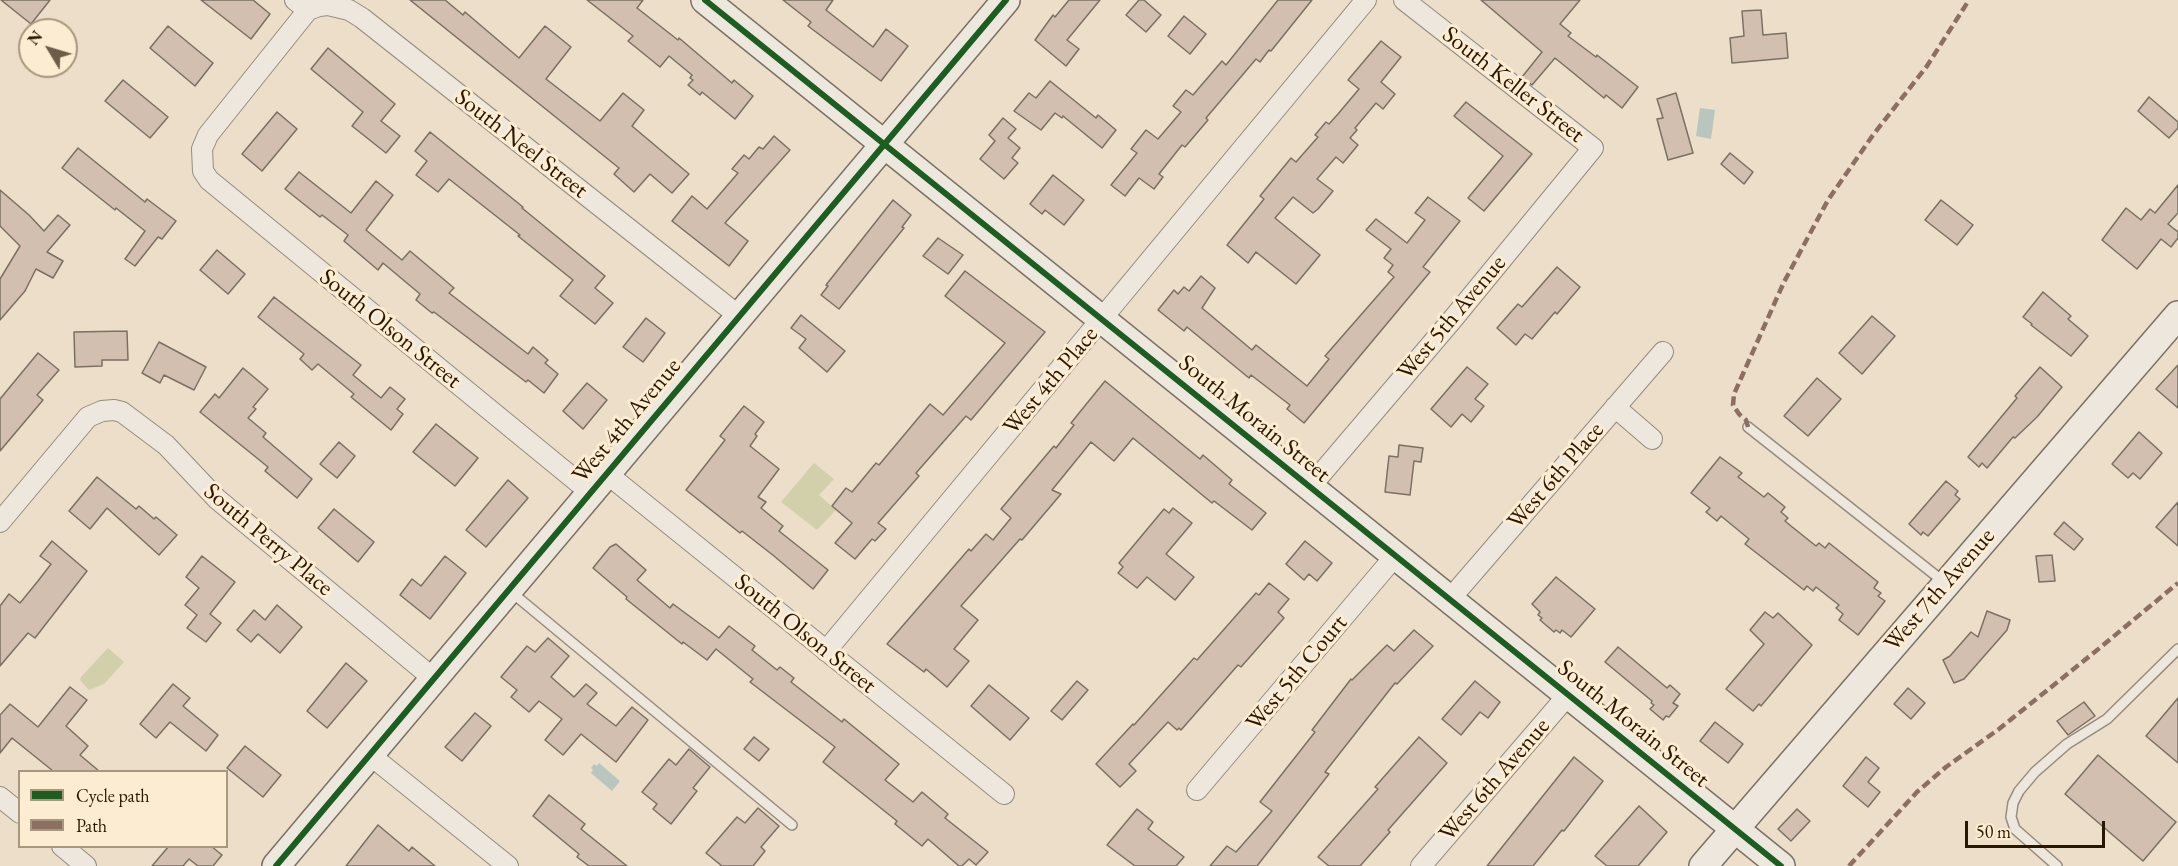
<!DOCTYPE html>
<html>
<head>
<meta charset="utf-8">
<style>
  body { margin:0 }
  #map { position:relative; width:2178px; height:866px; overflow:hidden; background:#ecdec9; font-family:"EB Garamond",serif }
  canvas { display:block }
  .legend { position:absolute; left:18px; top:770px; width:210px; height:78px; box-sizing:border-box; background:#fcecd2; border:2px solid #a8977f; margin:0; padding:8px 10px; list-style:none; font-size:18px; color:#291703 }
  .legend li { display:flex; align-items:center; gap:12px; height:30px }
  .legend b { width:30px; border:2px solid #a8977f }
  .north { position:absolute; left:18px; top:18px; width:60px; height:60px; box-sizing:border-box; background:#fcecd2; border:2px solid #a8977f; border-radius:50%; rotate:308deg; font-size:16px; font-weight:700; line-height:24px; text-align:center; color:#291703 }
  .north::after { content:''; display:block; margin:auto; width:21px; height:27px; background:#6d5d48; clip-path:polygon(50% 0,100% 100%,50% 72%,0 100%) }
  .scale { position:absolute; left:1965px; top:821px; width:140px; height:27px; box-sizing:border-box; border:3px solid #291703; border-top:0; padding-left:8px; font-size:18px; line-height:21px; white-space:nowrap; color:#291703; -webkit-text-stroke:4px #fcecd2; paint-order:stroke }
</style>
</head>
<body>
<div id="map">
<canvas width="2178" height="866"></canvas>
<ul class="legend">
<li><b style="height:8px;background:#1b5e20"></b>Cycle path</li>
<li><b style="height:8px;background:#8d6e63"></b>Path</li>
</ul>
<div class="north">N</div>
<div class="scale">50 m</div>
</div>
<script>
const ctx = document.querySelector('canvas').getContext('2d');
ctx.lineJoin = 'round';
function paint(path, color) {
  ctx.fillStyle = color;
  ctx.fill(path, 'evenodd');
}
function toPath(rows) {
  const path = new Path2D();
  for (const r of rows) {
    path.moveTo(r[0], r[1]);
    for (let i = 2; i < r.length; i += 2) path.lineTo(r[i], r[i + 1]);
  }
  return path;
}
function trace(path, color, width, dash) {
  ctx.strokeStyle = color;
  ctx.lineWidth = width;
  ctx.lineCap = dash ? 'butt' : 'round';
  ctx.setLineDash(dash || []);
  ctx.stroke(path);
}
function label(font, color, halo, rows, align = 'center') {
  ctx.font = font + ' "EB Garamond",serif';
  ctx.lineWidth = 6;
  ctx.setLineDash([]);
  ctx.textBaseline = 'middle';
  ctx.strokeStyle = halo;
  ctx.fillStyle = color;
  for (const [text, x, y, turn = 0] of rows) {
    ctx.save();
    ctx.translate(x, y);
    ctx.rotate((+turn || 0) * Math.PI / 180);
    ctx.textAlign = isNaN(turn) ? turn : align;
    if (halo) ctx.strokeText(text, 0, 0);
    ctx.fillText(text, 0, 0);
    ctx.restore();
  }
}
const green = toPath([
  [814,463,834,479,819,495,836,510,817,530,781,502],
  [108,648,124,662,104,684,89,690,80,680,81,677]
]);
const water = toPath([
  [1700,108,1715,110,1711,139,1696,136],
  [599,763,620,781,612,791,591,773,593,770,591,768,594,764,597,766]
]);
const building = toPath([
  [1,0,50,0,31,24,1,0],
  [201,0,253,0,270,14,251,39,201,0],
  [410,0,445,0,463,15,465,12,519,58,545,26,571,47,546,79,600,121,623,93,644,110,632,126,689,174,672,193,650,174,634,192,614,174,619,168,410,0],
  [587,0,643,0,637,8,678,40,679,38,732,83,734,80,753,96,735,119,702,92,700,95,688,85,693,80,690,78,692,75,669,56,660,67,628,41,633,36,587,0],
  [783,0,833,0,826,10,873,47,886,29,908,46,881,81,808,26,811,22,783,0],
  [1069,0,1100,0,1067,40,1079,49,1066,66,1035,40,1053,15,1055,17,1069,0],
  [1139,0,1144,0,1161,15,1146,32,1126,15,1139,0],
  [1278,0,1312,0,1271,51,1269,50,1260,62,1256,59,1206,118,1208,120,1185,147,1182,145,1159,174,1163,177,1154,189,1139,178,1125,196,1111,185,1137,153,1131,149,1146,130,1158,139,1181,112,1173,106,1186,90,1193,95,1222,61,1226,65,1278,0],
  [1481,0,1580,0,1560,24,1571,33,1568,36,1596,57,1597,55,1638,87,1622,108,1606,95,1604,98,1555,58,1532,85,1522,77,1542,52,1481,0],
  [1761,10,1763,35,1786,33,1788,58,1732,63,1730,38,1744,36,1742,11,1761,10],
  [1184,16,1206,34,1190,54,1168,36,1184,16],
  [168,26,213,63,195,86,150,48,168,26],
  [1381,41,1401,57,1381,82,1395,94,1383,109,1376,103,1355,128,1357,130,1350,138,1358,145,1343,163,1336,157,1317,179,1333,191,1318,209,1313,213,1293,197,1275,218,1320,255,1296,284,1256,252,1248,263,1227,245,1264,199,1260,196,1291,158,1296,162,1318,137,1315,135,1326,122,1329,124,1338,114,1359,89,1348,80,1381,41],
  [328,48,395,104,381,121,400,136,386,153,352,126,363,112,311,69,328,48],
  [123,80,168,117,150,138,105,101,123,80],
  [1050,81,1096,118,1098,115,1116,130,1102,148,1063,116,1062,118,1055,113,1041,130,1014,111,1029,93,1036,98,1050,81],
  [1676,93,1693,153,1668,160,1657,119,1663,118,1657,99,1676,93],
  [2149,97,2178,122,2178,128,2169,138,2138,111,2149,97],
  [1466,102,1532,154,1484,211,1468,198,1503,156,1454,116,1466,102],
  [277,112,297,129,262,171,242,154,277,112],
  [1003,118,1016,129,1008,138,1020,148,1012,158,1018,163,1004,179,980,159,995,141,989,135,1003,118],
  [430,132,523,207,522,208,605,276,595,288,613,303,595,324,560,296,573,280,518,236,520,235,449,179,438,192,416,175,427,161,415,151,430,132],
  [774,136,790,150,725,223,748,241,729,266,672,221,692,196,707,209,738,173,732,169,744,155,749,159,759,147,763,149,774,136],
  [78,148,145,202,147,199,176,221,162,239,158,237,135,266,125,259,145,231,116,208,115,210,62,168,78,148],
  [1730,153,1753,172,1744,184,1721,164,1730,153],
  [299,172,351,213,376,181,393,195,366,230,402,260,410,251,454,288,449,293,528,354,533,347,548,360,545,363,558,374,544,393,528,380,526,382,434,312,432,313,416,300,420,294,383,263,378,270,344,241,348,235,322,215,320,217,285,189,299,172],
  [1053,175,1084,200,1064,225,1045,210,1042,214,1030,204,1053,175],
  [2178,185,2178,213,2168,224,2178,232,2178,238,2171,247,2161,239,2137,269,2102,240,2126,208,2141,220,2150,209,2155,213,2178,185],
  [0,190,29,215,44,231,58,215,70,225,47,252,63,261,53,278,36,269,25,291,0,320,0,279,20,246,0,226,0,190],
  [1428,197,1460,221,1423,267,1430,272,1304,423,1287,409,1290,405,1251,375,1249,378,1187,327,1184,331,1158,310,1174,290,1178,294,1184,287,1189,291,1201,276,1215,288,1202,308,1252,350,1256,345,1307,386,1329,359,1325,356,1394,277,1388,272,1393,265,1384,258,1391,249,1366,230,1376,219,1407,243,1425,220,1415,213,1428,197],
  [893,200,911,215,902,227,904,228,839,309,821,295,828,286,826,285,893,200],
  [1941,200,1973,225,1957,245,1925,220,1941,200],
  [938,238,963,255,948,274,923,256,938,238],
  [217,250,245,274,228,294,200,270,217,250],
  [1557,267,1580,287,1557,314,1555,312,1532,339,1525,334,1516,345,1497,328,1518,304,1522,307,1557,267],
  [965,271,1045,332,971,420,966,416,916,473,919,476,878,523,886,529,875,541,872,539,855,559,835,543,852,523,832,506,846,488,852,492,876,463,879,465,930,404,943,415,1005,343,945,296,965,271],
  [2043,292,2071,316,2068,319,2088,336,2071,356,2031,325,2032,324,2023,317,2043,292],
  [274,297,361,365,353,375,381,398,390,387,405,399,397,409,403,414,391,430,351,397,354,394,318,364,312,370,300,359,304,354,258,317,274,297],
  [801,315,845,351,827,372,799,348,806,339,791,328,801,315],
  [1872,316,1895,336,1862,374,1839,353,1872,316],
  [646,318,665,333,643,362,623,347,646,318],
  [127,331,128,360,102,360,102,366,75,367,74,332,127,331],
  [159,342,206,367,194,390,164,375,160,383,142,373,159,342],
  [38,353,59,370,37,395,43,400,0,451,0,399,38,353],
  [2178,365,2178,408,2156,389,2178,365],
  [1467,367,1488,384,1475,399,1484,406,1471,422,1462,414,1451,427,1431,409,1467,367],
  [2040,367,2062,387,2037,417,2015,438,2013,437,1987,468,1982,463,1979,467,1968,457,2017,398,2015,396,2040,367],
  [243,368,268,389,253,407,256,409,248,418,266,433,263,437,312,479,297,498,265,471,268,467,200,412,215,394,219,398,243,368],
  [1817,378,1841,399,1808,436,1784,416,1817,378],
  [1105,381,1200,459,1203,455,1232,480,1229,484,1266,513,1252,530,1214,501,1212,503,1133,438,1114,461,1091,442,1052,490,1061,494,1022,540,1020,539,961,606,978,620,954,649,969,661,947,687,926,669,924,672,887,644,969,549,971,551,986,534,993,540,1011,518,1001,509,1054,446,1056,448,1074,425,1071,423,1105,381],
  [587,383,607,400,583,429,563,411,587,383],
  [744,406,764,422,755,434,757,436,750,446,779,469,758,497,766,502,761,508,783,526,779,531,828,570,813,589,774,556,742,531,740,533,686,490,725,440,720,436,744,406],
  [436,424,478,458,455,486,413,452,436,424],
  [2139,432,2162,453,2140,479,2133,473,2128,478,2112,464,2139,432],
  [339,442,355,456,337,478,320,464,339,442],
  [1399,445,1423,448,1421,462,1414,461,1410,495,1385,492,1389,456,1398,457,1399,445],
  [1720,457,1742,473,1738,477,1764,497,1768,493,1785,507,1781,512,1788,518,1785,521,1791,526,1816,546,1819,543,1825,548,1829,543,1878,582,1874,588,1881,593,1878,596,1885,601,1858,635,1839,620,1843,614,1836,608,1839,605,1816,587,1813,591,1807,586,1804,590,1745,544,1749,539,1721,516,1717,521,1706,512,1710,508,1691,493,1720,457],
  [97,477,136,509,139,506,154,519,156,517,177,535,159,555,107,508,90,529,69,511,97,477],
  [508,480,528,498,486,547,466,530,508,480],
  [1946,481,1958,491,1955,495,1960,499,1928,536,1923,532,1921,535,1909,524,1946,481],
  [2178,502,2178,546,2156,527,2178,502],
  [1173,508,1192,523,1166,554,1194,577,1175,600,1147,577,1137,588,1118,573,1123,567,1119,563,1164,509,1169,513,1173,508],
  [334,509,374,542,358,562,318,528,334,509],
  [2064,522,2083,539,2074,550,2054,534,2064,522],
  [52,541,87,571,35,638,28,633,0,666,0,606,9,594,20,603,38,581,51,564,40,556,52,541],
  [1305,541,1332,563,1317,581,1309,574,1304,580,1286,564,1305,541],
  [616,544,646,570,637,580,670,608,673,604,719,638,729,626,755,646,752,650,777,670,780,667,794,678,791,682,842,722,844,719,899,764,885,780,913,802,922,792,948,814,945,818,988,852,976,865,969,859,962,866,959,866,928,839,922,846,895,824,897,821,823,762,835,747,750,682,753,679,716,649,707,660,683,642,682,644,626,599,627,597,593,568,610,547,616,544],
  [2052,555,2055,581,2039,582,2036,556,2052,555],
  [202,556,235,582,210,614,221,623,206,642,187,628,197,615,185,605,199,588,186,577,202,556],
  [445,556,466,573,430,619,400,595,412,579,421,586,445,556],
  [1556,577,1595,609,1571,637,1562,630,1560,633,1556,630,1554,632,1540,620,1542,618,1538,615,1540,612,1532,604,1556,577],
  [1269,583,1289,599,1278,612,1284,618,1241,667,1238,665,1181,730,1179,728,1177,730,1168,722,1129,764,1136,771,1120,787,1096,764,1133,724,1134,725,1194,658,1197,660,1256,593,1259,595,1269,583],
  [277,605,302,627,280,653,258,634,251,642,237,630,254,610,265,620,277,605],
  [1987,611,2010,620,2007,630,1964,679,1954,683,1943,660,1950,656,1971,632,1978,637,1987,611],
  [1765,612,1773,618,1778,613,1812,645,1761,706,1759,704,1753,711,1726,689,1764,644,1750,630,1765,612],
  [1414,630,1433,646,1397,684,1395,683,1325,772,1329,774,1257,866,1210,866,1227,846,1236,852,1272,811,1260,802,1315,732,1312,730,1351,679,1352,680,1387,645,1394,651,1414,630],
  [548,638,569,656,551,677,574,697,586,684,597,693,587,704,616,726,632,707,648,720,616,762,581,734,563,755,545,740,562,719,539,701,529,712,511,697,517,690,501,677,527,646,535,652,548,638],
  [1618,647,1667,688,1670,685,1680,694,1673,703,1678,706,1669,717,1666,716,1663,720,1650,709,1654,705,1651,703,1652,701,1605,662,1618,647],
  [346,663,367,681,327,728,307,711,346,663],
  [1077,681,1088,690,1062,720,1051,711,1077,681],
  [1475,681,1500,702,1488,718,1480,712,1461,735,1442,719,1475,681],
  [173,684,190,698,183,706,218,735,206,751,170,722,156,738,140,724,173,684],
  [989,685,1029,718,1010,740,971,706,989,685],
  [70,687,87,700,66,726,88,746,80,755,99,771,53,771,12,738,0,753,0,715,10,704,38,727,70,687],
  [1908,688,1925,703,1911,719,1894,704,1908,688],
  [2178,698,2178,763,2146,736,2178,698],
  [2084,702,2095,716,2068,735,2057,721,2084,702],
  [475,713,491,726,462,761,445,747,475,713],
  [1715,722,1743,744,1728,763,1700,741,1715,722],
  [754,737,769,749,759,761,744,749,754,737],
  [1419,737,1447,763,1388,830,1390,832,1360,866,1329,866,1318,857,1378,789,1375,787,1419,737],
  [245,746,281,775,263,797,227,768,245,746],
  [689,749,710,767,693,788,697,791,671,824,653,809,657,804,642,792,669,759,676,765,689,749],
  [2098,755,2176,822,2143,861,2065,794,2098,755],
  [1574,757,1603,781,1564,831,1562,830,1533,866,1487,866,1574,757],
  [1866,757,1879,768,1868,782,1880,792,1868,807,1843,786,1866,757],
  [549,795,585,824,581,829,627,866,589,866,577,857,579,854,533,816,549,795],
  [1639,806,1667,832,1638,866,1607,866,1595,856,1639,806],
  [758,808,779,826,761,847,765,851,753,866,722,866,706,853,737,817,745,823,758,808],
  [1137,809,1153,822,1148,829,1184,857,1176,866,1135,866,1107,845,1137,809],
  [1797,809,1810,821,1791,841,1778,829,1797,809],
  [378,825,409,851,412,847,435,866,346,866,378,825],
  [169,846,211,846,222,855,213,866,198,866,189,859,183,866,152,866,169,846]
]);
const lane = toPath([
  [1748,427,1944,582],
  [510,591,792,825],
  [2057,866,2015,829,2011,817,2013,803,2019,791,2035,772,2067,744,2107,719,2178,649]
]);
const street = toPath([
  [295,0,308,10,319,6,328,5,349,10,362,18,739,316],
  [308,10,208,135,202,149,203,171,209,180,590,492],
  [1615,407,1652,439],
  [606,473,1004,794],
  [1310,487,1452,320,1593,148,1404,0],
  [0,522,88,417,102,411,114,410,122,412,166,445,217,499,434,679],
  [1450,599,1663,352],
  [826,651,1366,0],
  [370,755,508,866],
  [1197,790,1396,555],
  [0,797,20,813],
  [62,846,86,866],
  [1421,866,1568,695]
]);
const secondary = toPath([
  [705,0,1781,866],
  [276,866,1006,0],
  [1703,866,2178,315]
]);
const quiet = toPath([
  [1748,427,1746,420,1739,414,1733,405,1734,394,1784,282,1828,200,1873,135,1927,66,1969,0],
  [1849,866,1917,792,1946,767,1999,729,2096,651,2178,583]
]);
const cycleway = toPath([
  [705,0,1781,866],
  [276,866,1006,0]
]);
const streetNames = [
  ["South Keller Street",1513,85,38],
  ["South Neel Street",521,144,38],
  ["West 5th Avenue",1452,318,-50],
  ["South Olson Street",390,329,39],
  ["West 4th Place",1051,381,-50],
  ["South Morain Street",1254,419,39],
  ["West 4th Avenue",627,421,-50],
  ["West 6th Place",1556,476,-49],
  ["South Perry Place",268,540,40],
  ["West 7th Avenue",1940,590,-49],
  ["South Olson Street",805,634,39],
  ["West 5th Court",1297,673,-50],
  ["South Morain Street",1633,724,39],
  ["West 6th Avenue",1495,780,-49]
];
paint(green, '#d2cfab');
paint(water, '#b9c6bf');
paint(building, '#d2bfb0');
trace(building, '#7a7063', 1.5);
trace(lane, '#968c7e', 12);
trace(street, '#968c7e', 22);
trace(secondary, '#7a7063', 30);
trace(lane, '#eee7dd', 9);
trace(street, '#eee7dd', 20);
trace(secondary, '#eee7dd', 27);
trace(quiet, '#8d6e63', 4.5, [9, 4.5]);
trace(cycleway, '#1b5e20', 6);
label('24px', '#291703', '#fcecd2', streetNames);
</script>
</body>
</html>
